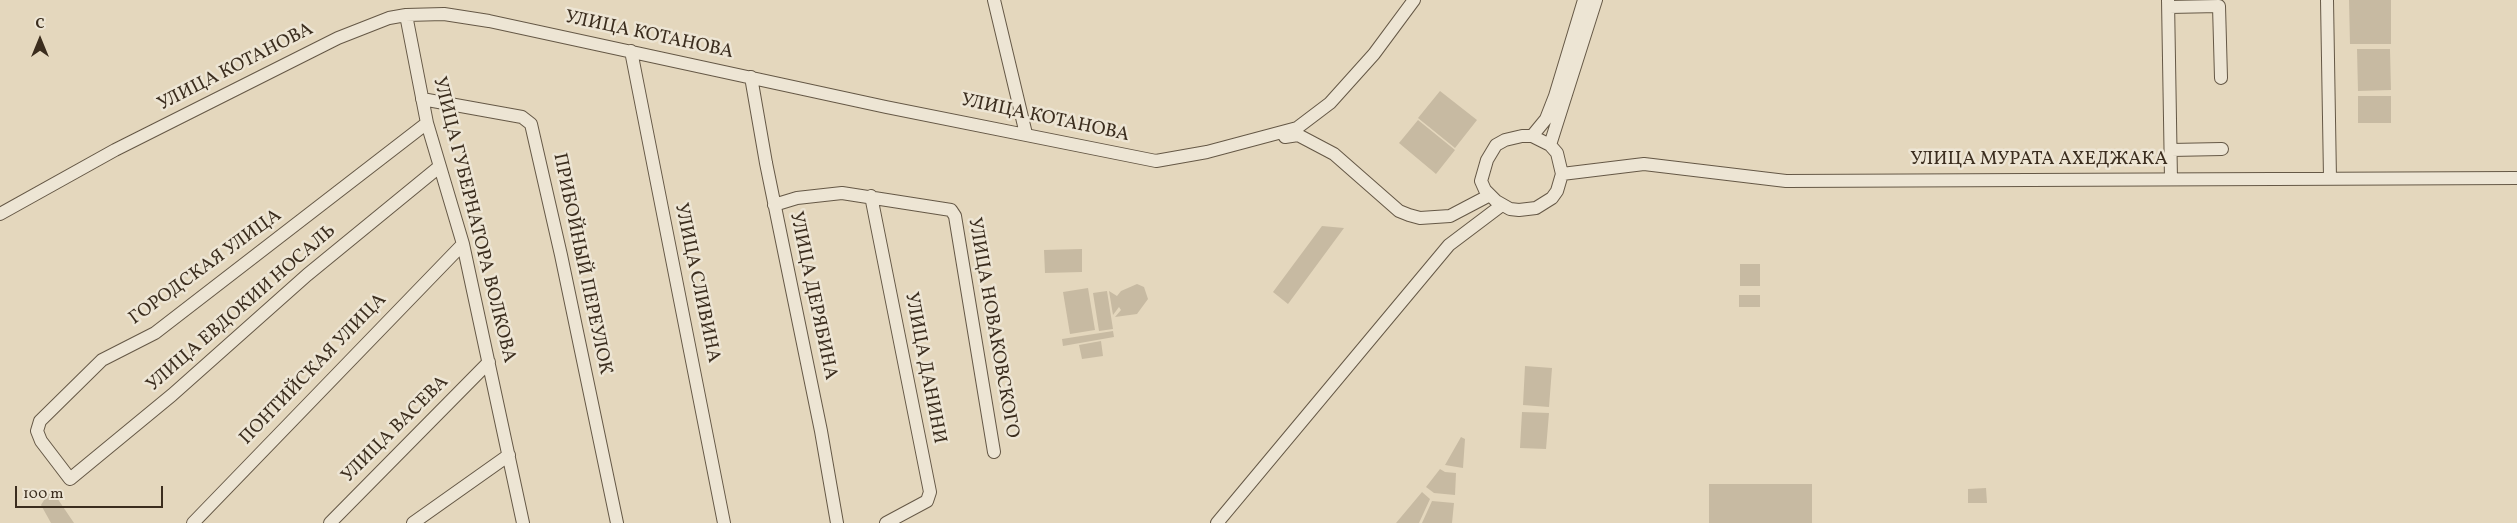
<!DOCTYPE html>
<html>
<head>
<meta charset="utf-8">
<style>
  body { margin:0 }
  #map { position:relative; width:2517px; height:523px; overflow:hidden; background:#e4d7bd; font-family:Vollkorn,serif }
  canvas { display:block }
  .north { position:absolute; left:15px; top:15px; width:50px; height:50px; -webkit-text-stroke:4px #ede5d4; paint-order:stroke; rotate:0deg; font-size:14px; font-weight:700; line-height:20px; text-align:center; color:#3b2d1e }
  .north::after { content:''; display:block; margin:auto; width:18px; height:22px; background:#3b2d1e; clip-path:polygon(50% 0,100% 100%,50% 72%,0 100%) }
  .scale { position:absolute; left:15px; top:486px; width:148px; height:22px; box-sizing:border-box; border:2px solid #3b2d1e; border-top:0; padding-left:6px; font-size:15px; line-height:18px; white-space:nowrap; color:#3b2d1e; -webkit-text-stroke:4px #ede5d4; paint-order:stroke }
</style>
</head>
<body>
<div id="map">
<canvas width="2517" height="523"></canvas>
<div class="north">С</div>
<div class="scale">100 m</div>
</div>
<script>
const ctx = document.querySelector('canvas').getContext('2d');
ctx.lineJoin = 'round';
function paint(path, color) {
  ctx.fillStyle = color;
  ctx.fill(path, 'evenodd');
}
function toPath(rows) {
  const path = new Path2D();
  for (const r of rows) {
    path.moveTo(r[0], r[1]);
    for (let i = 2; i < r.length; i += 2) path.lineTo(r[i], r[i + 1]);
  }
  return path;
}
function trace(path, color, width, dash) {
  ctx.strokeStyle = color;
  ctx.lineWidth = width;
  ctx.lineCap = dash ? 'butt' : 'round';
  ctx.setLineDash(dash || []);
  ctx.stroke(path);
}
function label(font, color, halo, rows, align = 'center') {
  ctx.font = font + ' Vollkorn,serif';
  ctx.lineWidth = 5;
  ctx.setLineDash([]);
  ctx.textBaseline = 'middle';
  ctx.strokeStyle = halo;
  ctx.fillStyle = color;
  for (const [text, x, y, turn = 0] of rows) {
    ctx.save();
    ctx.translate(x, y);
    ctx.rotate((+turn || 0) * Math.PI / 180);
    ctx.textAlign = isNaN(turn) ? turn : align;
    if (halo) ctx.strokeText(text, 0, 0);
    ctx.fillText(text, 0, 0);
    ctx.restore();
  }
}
const green = toPath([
  [2349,0,2391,0,2391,44,2350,44],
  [2357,49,2390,49,2391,90,2358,91],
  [1440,91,1477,120,1455,148,1418,118],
  [2358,96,2391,96,2391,123,2358,123],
  [1418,120,1455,150,1436,174,1399,143],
  [1322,226,1344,228,1288,304,1273,292],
  [1082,249,1082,272,1045,273,1044,250],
  [1740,264,1760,264,1760,286,1740,286],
  [1137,284,1144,287,1148,299,1137,314,1115,317,1121,310,1119,307,1113,315,1109,291,1117,296,1121,291],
  [1088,288,1095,330,1070,334,1063,292],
  [1107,291,1113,329,1099,331,1093,293],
  [1739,295,1760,295,1760,307,1739,307],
  [1113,331,1114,337,1063,346,1062,339],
  [1101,341,1103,356,1082,359,1079,345],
  [1525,366,1552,368,1549,407,1523,405],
  [1522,412,1549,413,1546,449,1520,448],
  [1461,437,1465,439,1463,468,1445,465],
  [1440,469,1445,472,1456,473,1455,495,1434,493,1426,487],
  [1709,484,1812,484,1812,523,1709,523],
  [1986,488,1987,503,1968,503,1968,489],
  [51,489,74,523,51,523,41,505],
  [1422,492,1430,499,1419,523,1396,523],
  [1432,501,1454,503,1452,523,1422,523]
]);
const minor = toPath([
  [994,0,1026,134],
  [2168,0,2171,179],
  [2327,0,2330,178],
  [2169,7,2219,6,2221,78],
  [406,15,427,123,463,244,523,523],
  [631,51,724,523],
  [751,77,766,163,821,431,837,523],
  [422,99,522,117,531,124,561,255,617,523],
  [427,123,155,333,102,360,40,421,37,431,41,441,70,479,172,395,307,275,439,167],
  [1522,136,1532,136,1550,145,1557,153,1562,174,1557,191,1552,198,1536,208,1519,210,1510,209,1496,201,1485,190,1481,181,1487,160,1496,145,1505,140,1522,136],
  [1532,136,1546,119,1555,96,1584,0],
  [1285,137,1298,135,1334,154,1399,211,1409,215,1420,218,1450,216,1490,195],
  [1550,145,1596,0],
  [2171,150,2222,149],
  [1562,174,1644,164,1786,181,2517,178],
  [871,196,930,492,927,501,886,523],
  [774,205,797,198,842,193,951,210,955,216,994,452],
  [0,214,115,150,338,38,389,18,406,15,444,14,489,21,886,107,1156,161,1207,152,1297,128,1330,103,1374,54,1414,0],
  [193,523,463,244],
  [330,523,489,362],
  [413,523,509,455],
  [1217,523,1449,245,1502,205]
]);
const streetNames = [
  ["УЛИЦА КОТАНОВА",649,36,12],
  ["УЛИЦА КОТАНОВА",236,68,-27],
  ["УЛИЦА КОТАНОВА",1045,119,12],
  ["УЛИЦА МУРАТА АХЕДЖАКА",2039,161],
  ["УЛИЦА ГУБЕРНАТОРА ВОЛКОВА",473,220,76],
  ["ПРИБОЙНЫЙ ПЕРЕУЛОК",581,264,78],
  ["ГОРОДСКАЯ УЛИЦА",206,268,-36],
  ["УЛИЦА СЛИВИНА",696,283,78],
  ["УЛИЦА ДЕРЯБИНА",812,296,78],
  ["УЛИЦА ЕВДОКИИ НОСАЛЬ",242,309,-41],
  ["УЛИЦА НОВАКОВСКОГО",992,328,80],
  ["УЛИЦА ДАНИНИ",924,368,79],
  ["ПОНТИЙСКАЯ УЛИЦА",314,370,-46],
  ["УЛИЦА ВАСЕВА",396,430,-45]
];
paint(green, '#c7baa2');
trace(minor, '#655846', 14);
trace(minor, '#ede5d4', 12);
label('19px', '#3b2d1e', '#ede5d4', streetNames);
</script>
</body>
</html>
